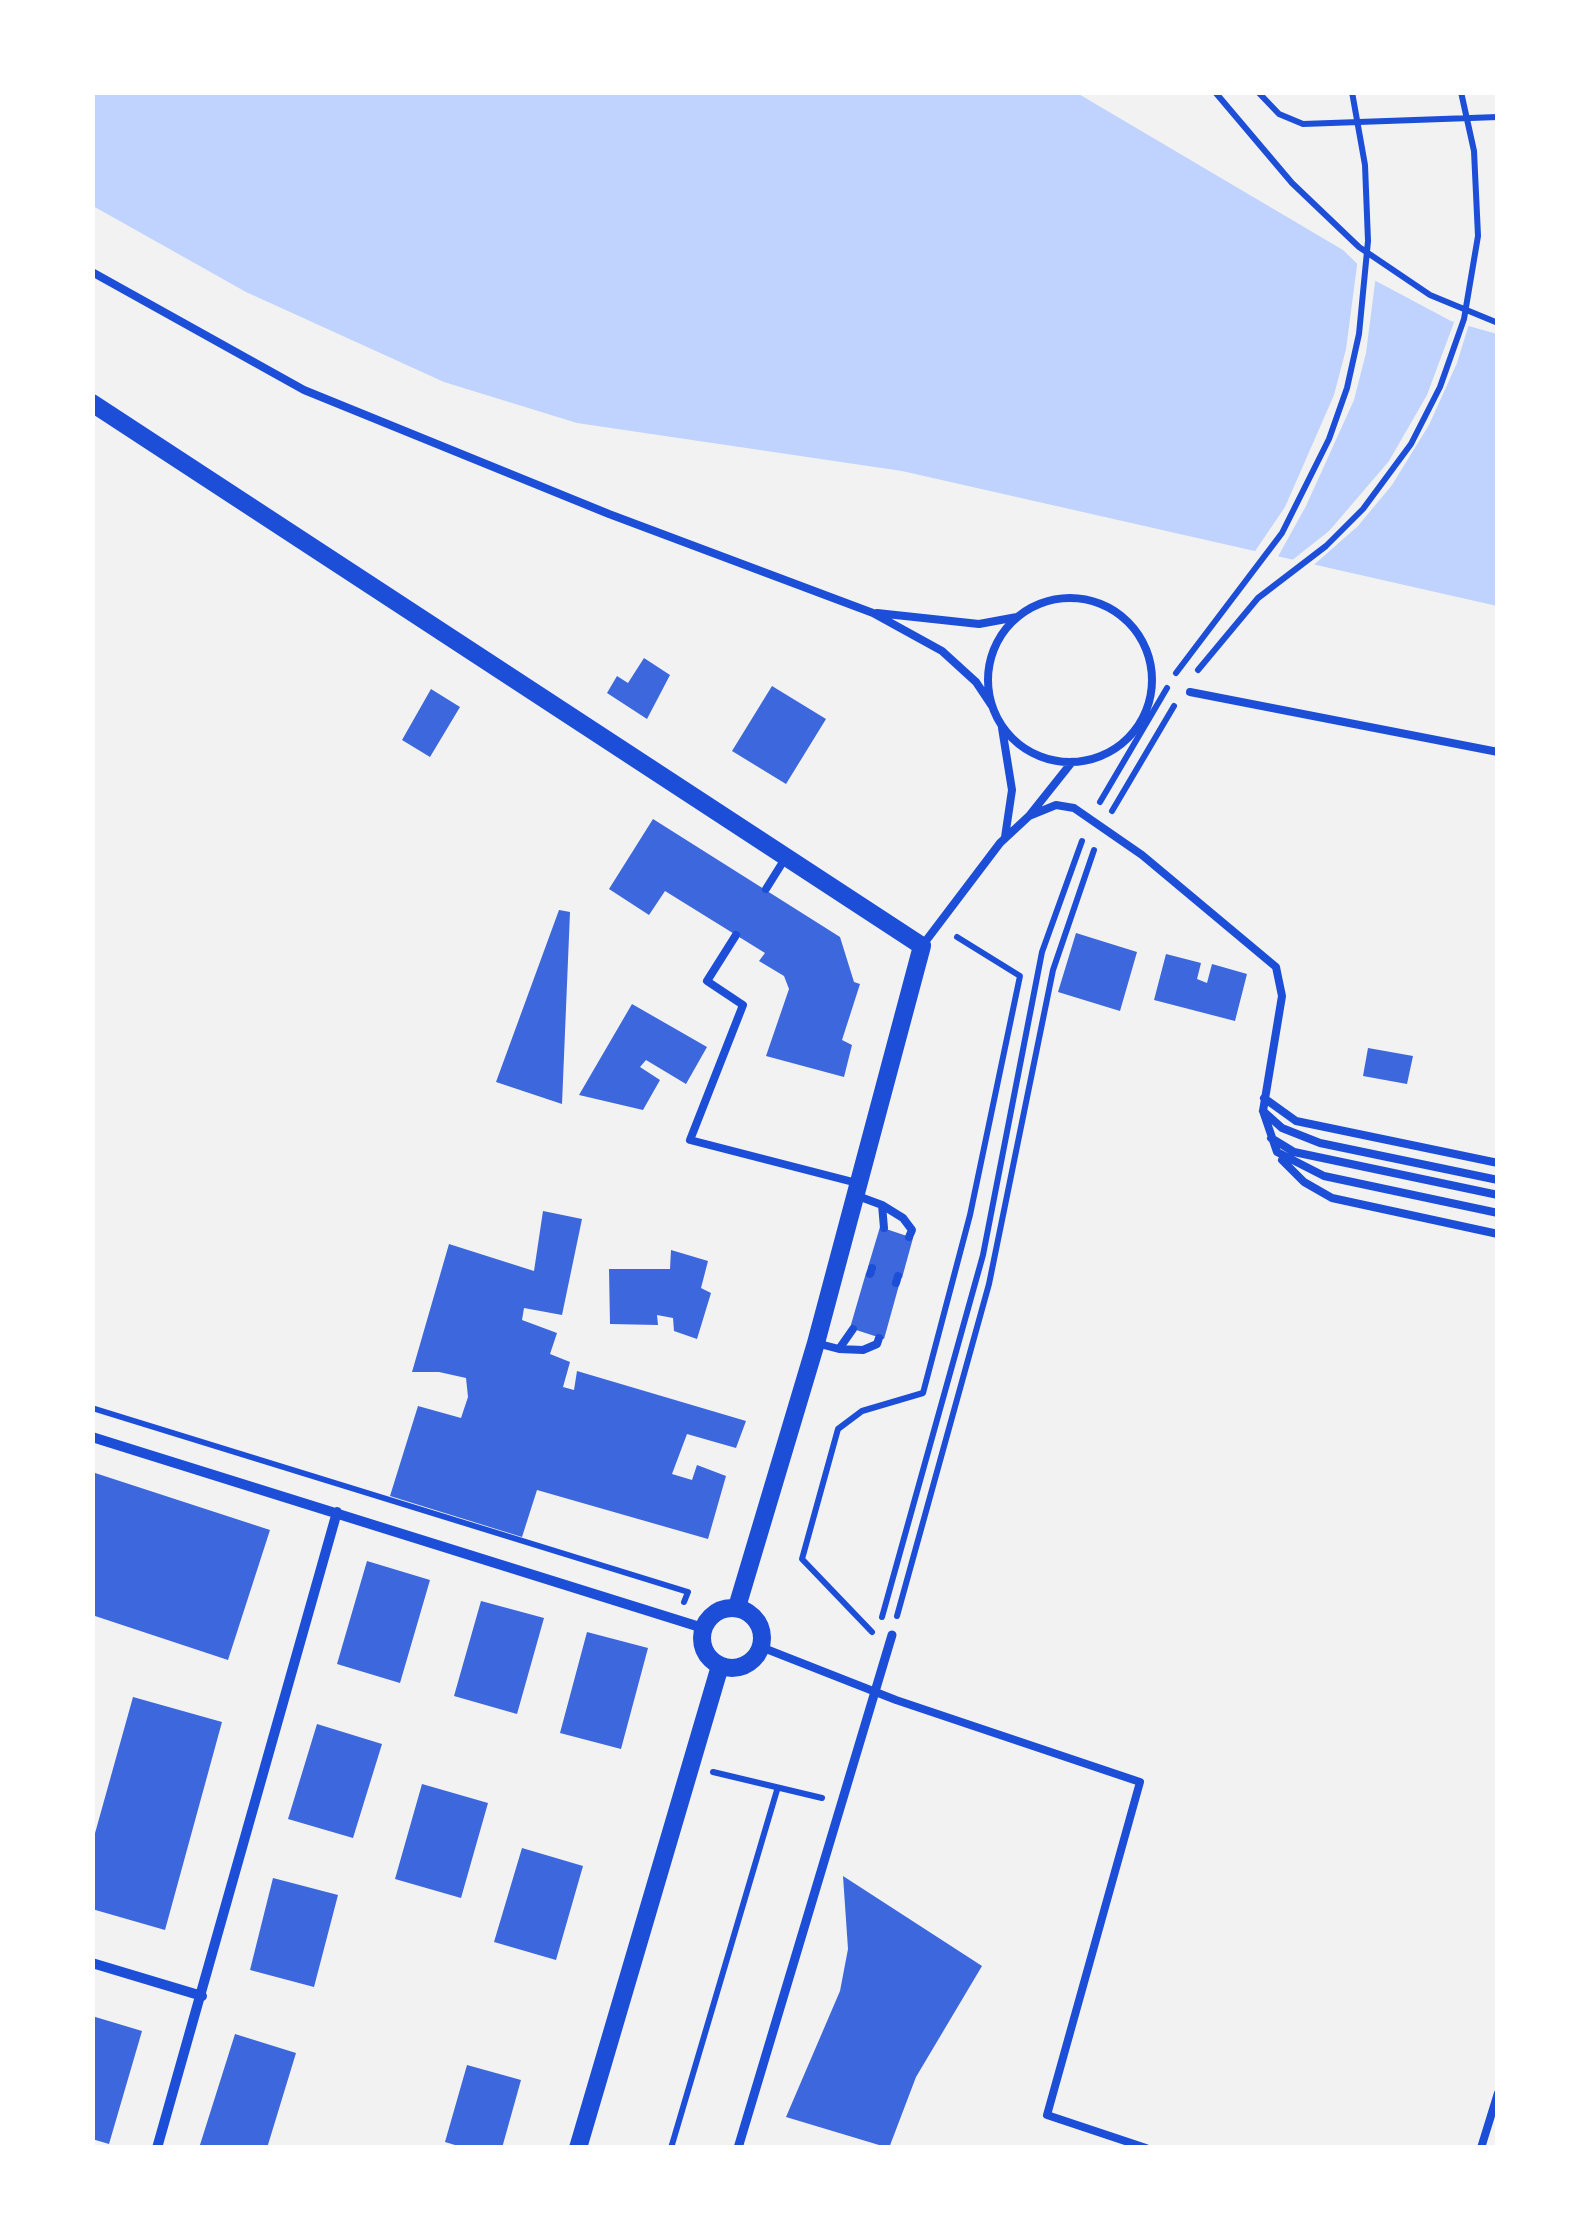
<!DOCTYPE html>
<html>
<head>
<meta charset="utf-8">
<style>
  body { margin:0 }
  #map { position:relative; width:1590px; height:2240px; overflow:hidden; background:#f2f2f2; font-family:Mulish,sans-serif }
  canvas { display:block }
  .frame { position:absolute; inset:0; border:95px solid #fff; pointer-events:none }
</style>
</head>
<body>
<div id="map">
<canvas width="1590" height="2240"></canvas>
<div class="frame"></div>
</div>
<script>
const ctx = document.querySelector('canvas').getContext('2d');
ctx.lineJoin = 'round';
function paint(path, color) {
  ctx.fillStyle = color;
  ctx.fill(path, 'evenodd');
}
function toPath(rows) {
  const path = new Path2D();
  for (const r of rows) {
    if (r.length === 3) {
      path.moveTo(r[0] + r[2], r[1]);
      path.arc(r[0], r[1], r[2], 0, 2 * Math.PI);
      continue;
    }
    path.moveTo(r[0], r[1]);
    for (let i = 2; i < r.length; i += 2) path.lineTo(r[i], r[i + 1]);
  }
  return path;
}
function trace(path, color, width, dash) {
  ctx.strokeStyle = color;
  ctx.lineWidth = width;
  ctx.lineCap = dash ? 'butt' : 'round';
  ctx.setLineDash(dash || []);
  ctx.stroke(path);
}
const water = toPath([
  [93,93,1077,93,1343,250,1374,280,1451,321,1497,334,1497,606,902,471,577,423,444,382,246,292,93,206]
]);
const pier = toPath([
  [1358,258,1376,275,1366,353,1354,400,1306,506,1275,562,1251,557,1285,507,1334,395,1346,349],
  [1456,317,1470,321,1457,363,1429,425,1392,485,1358,526,1308,570,1286,565,1329,531,1389,461,1427,395]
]);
const building = toPath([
  [644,658,670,675,647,719,607,693,617,676,628,683],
  [772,686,826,719,786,784,732,751],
  [431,689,460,707,430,757,402,740],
  [653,819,840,937,854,982,860,984,842,1040,852,1045,844,1077,766,1056,789,989,784,976,759,961,765,953,665,891,649,915,609,889],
  [559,910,570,912,562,1104,496,1082],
  [1076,933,1137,952,1120,1011,1058,992],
  [1166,954,1201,963,1197,979,1207,983,1212,964,1247,974,1235,1021,1154,1000],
  [632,1004,707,1047,686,1084,646,1060,640,1067,660,1080,643,1110,579,1095],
  [1368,1048,1413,1056,1407,1084,1363,1076],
  [543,1211,582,1219,562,1315,524,1308,522,1320,557,1333,550,1354,570,1362,563,1387,574,1390,577,1371,746,1421,736,1448,687,1434,672,1474,692,1480,697,1465,726,1476,708,1539,537,1490,522,1537,390,1496,418,1406,461,1418,468,1397,466,1378,439,1372,412,1372,449,1244,534,1271],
  [880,1227,913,1238,902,1278,895,1275,899,1285,884,1339,850,1328,866,1273,873,1275,875,1269,868,1267],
  [671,1250,708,1261,701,1288,711,1293,697,1339,674,1331,673,1318,657,1315,658,1325,610,1324,609,1269,670,1269],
  [92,1472,270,1530,228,1660,92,1615],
  [367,1561,430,1580,400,1683,337,1664],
  [481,1601,544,1618,517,1714,454,1696],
  [587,1632,648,1648,621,1749,560,1733],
  [133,1697,222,1722,165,1930,92,1909,92,1844],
  [317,1724,382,1744,353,1838,288,1819],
  [422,1784,488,1803,461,1898,395,1879],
  [522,1848,583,1866,556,1960,494,1942],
  [843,1876,982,1966,916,2077,889,2148,786,2117,840,1991,848,1949],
  [273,1878,338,1895,314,1987,250,1970],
  [92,2016,142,2031,109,2144,92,2139],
  [235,2034,296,2053,267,2148,199,2148],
  [467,2065,521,2080,502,2148,465,2148,445,2142]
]);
const path = toPath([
  [1215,92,1292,183,1359,247,1430,295,1498,323],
  [1258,92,1279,114,1303,124,1498,117],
  [1198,670,1258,598,1326,546,1363,509,1411,444,1440,387,1464,319,1478,236,1474,151,1461,92],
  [1176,673,1282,533,1329,439,1347,388,1359,334,1368,241,1365,165,1352,92],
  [1100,802,1167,688],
  [1112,811,1174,706],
  [92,1408,688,1592,684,1602],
  [897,1616,989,1284,1053,970,1094,850],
  [882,1617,983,1255,1042,952,1082,841],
  [872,1632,802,1559,838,1429,862,1411,923,1393,970,1215,1020,976,957,937],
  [713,1772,822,1798],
  [671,2148,777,1790]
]);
const service = toPath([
  [92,272,304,390,609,514,873,613,942,651,976,682,992,706],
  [1070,680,82],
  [877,613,979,624,1017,617],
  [1190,692,1498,752],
  [1002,728,1012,790,1005,837],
  [1029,816,1056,805,1074,808,1142,855,1276,967,1282,996,1263,1111,1277,1152,1324,1176,1498,1213],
  [766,889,786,857],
  [736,935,707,981,743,1005,690,1140,857,1183],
  [922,946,1000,843,1029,816,1072,762],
  [1264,1098,1296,1121,1498,1163],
  [1263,1111,1282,1128,1320,1143,1498,1180],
  [1271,1138,1294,1152,1498,1195],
  [1282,1160,1304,1182,1332,1198,1498,1234],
  [855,1195,882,1205,884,1228],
  [882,1205,903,1218,912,1230,909,1237],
  [870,1274,872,1268],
  [896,1283,898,1276],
  [816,1343,839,1349,853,1329],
  [839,1349,863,1350,877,1344,879,1338],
  [761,1647,896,1700,1140,1782,1047,2115,1146,2148],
  [1481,2148,1498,2093]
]);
const pedestrian = toPath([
  [738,2148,892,1635]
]);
const minor = toPath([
  [92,1437,703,1628],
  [92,1963,202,1996],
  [157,2148,337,1512]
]);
const tertiary = toPath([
  [92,403,922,946,816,1343,737,1607],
  [732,1638,30],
  [578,2148,720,1666]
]);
paint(water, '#bfd3fe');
paint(pier, '#f2f2f2');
paint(building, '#3d67dc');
trace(path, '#1d4ed8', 6);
trace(service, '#1d4ed8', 8);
trace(pedestrian, '#1d4ed8', 9);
trace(minor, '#1d4ed8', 10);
trace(tertiary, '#1d4ed8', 18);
</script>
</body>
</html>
